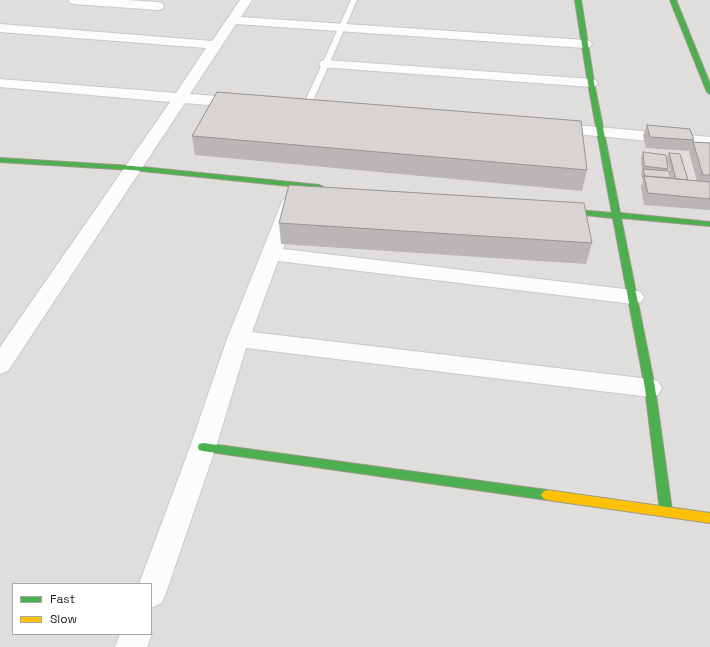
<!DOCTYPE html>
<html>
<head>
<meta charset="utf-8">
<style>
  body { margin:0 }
  #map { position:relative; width:710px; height:647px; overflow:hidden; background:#f0eeeb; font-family:"Space Grotesk",sans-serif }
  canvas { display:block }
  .legend { position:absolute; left:12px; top:583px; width:140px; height:52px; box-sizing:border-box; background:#fff; border:1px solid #a7a7a7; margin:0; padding:5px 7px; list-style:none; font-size:12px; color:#222 }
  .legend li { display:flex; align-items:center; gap:8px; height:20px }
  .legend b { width:20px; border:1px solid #a7a7a7 }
</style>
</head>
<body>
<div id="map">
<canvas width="710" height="647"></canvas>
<ul class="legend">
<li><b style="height:5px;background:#4caf50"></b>Fast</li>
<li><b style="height:5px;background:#ffc107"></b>Slow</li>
</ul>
</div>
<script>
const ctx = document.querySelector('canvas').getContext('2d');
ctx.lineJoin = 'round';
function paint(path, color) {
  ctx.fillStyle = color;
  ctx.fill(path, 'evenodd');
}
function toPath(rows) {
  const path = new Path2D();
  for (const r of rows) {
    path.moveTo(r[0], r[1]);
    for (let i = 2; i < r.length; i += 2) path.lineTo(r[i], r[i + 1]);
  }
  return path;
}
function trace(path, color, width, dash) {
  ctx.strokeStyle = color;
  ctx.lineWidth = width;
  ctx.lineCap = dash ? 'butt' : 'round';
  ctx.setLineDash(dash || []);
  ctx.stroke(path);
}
const residential = toPath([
  [0,0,710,0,710,647,0,647],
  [13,584,151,584,151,634,13,634]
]);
const lane = toPath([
  [351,0,357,0,310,108,306,111,303,110,302,108,351,0]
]);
const street = toPath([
  [68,0,127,0,158,2,162,3,164,6,162,9,158,10,74,4,70,3,68,0],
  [240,0,252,0,241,17,585,40,590,41,592,44,590,47,585,48,236,24,190,94,242,98,247,100,250,103,247,106,242,108,185,103,8,371,0,374,0,347,170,102,0,87,0,79,176,93,206,48,0,32,0,24,212,41,240,0],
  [326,60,591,79,596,80,598,83,596,86,591,87,321,67,319,64,321,61,326,60],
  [552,123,710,137,710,147,546,131,544,128,546,125,552,123],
  [290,198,297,200,299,204,283,249,633,290,641,292,644,297,641,302,633,304,278,261,252,332,650,379,658,381,662,388,658,395,650,397,246,348,216,447,166,593,162,603,151,608,151,584,139,584,190,447,227,339,281,204,283,200,290,198],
  [151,633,152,634,147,647,115,647,120,634,151,634,151,633]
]);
const fast = toPath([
  [575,0,581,0,594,83,620,213,710,222,710,226,621,218,655,388,672,511,670,515,666,516,662,515,660,511,645,388,613,218,556,212,552,210,556,208,612,213,588,83,575,0],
  [670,0,676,0,710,84,710,94,707,92,670,0],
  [0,158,132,166,319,185,323,187,319,189,132,170,0,162,0,158],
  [203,443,547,490,551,492,553,495,551,498,547,500,203,451,199,450,198,447,199,444,203,443]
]);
const slow = toPath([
  [547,490,710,513,710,523,547,500,543,498,541,495,543,492,547,490]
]);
const wall = toPath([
  [647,125,694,140,694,142,710,143,710,210,644,205,641,187,643,181,641,175,642,170,641,158,643,152,668,169,667,171,671,179,672,179,667,158,669,153,688,180,697,181,689,152,690,151,646,148,643,136],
  [192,136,587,170,582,191,195,155],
  [279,223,592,243,586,264,281,244]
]);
const building = toPath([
  [217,92,581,121,587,170,192,136,217,92],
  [647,125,690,129,694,140,650,137,647,125],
  [693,142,710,143,710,175,703,175,693,142],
  [643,152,666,155,668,169,644,166,643,152],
  [669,153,680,154,688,180,676,179,669,153],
  [643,169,669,171,671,178,645,176,643,169],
  [644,176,710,182,710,199,648,193,644,176],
  [289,185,584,203,592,243,279,223,289,185]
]);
paint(residential, '#dfdedc');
trace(lane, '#c9c8c7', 2);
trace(street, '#c9c8c7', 2);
trace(fast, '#999a82', 2);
trace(slow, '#999a82', 2);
paint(lane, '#fdfcfc');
paint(street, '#fdfcfc');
paint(fast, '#4caf50');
paint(slow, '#ffc107');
paint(wall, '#b9b6b5');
paint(building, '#d7d4d2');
trace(building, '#969493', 1);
</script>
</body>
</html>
